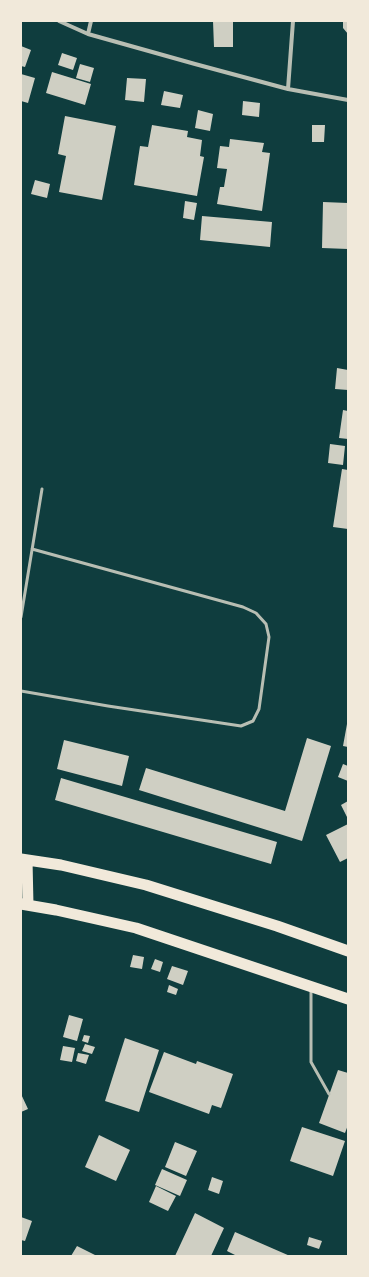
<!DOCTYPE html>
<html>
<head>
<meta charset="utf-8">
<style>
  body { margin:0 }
  #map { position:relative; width:369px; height:1277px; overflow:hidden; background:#0f3d3e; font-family:Poppins,sans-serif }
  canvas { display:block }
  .frame { position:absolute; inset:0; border:22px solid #f1e9da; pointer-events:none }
</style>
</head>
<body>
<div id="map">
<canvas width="369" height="1277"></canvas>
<div class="frame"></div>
</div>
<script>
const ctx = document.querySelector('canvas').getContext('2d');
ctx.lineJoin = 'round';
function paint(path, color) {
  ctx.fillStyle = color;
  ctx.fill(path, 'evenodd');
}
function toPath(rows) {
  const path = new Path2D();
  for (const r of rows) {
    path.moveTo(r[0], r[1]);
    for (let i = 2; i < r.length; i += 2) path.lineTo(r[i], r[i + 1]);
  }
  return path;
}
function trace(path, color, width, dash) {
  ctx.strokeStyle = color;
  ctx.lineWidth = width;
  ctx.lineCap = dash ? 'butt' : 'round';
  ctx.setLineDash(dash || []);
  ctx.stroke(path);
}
const building = toPath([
  [213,21,233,21,233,47,214,47],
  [343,21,348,21,348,34,343,28],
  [21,46,31,50,25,67,21,66],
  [62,53,77,58,73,70,58,65],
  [80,64,94,68,90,82,76,78],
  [52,72,91,84,85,105,46,93],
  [21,74,35,78,28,103,21,101],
  [127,78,146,79,144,102,125,100],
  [164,91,183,95,180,108,161,105],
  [243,101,260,103,259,117,242,115],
  [198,110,213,114,210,131,195,128],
  [65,116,116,126,102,200,59,192,66,156,58,154],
  [152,125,188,131,187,137,202,140,200,156,204,157,197,196,134,185,140,146,148,147],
  [312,125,325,125,324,142,312,142],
  [230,139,264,143,262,152,270,153,262,211,217,204,220,187,224,187,227,169,217,168,220,146,229,147],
  [35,180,50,184,47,198,31,194],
  [185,201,197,203,194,220,183,218],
  [323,202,348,203,348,249,322,248],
  [202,216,272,222,270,247,200,240],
  [337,368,348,370,348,390,335,389],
  [343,410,348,411,348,439,339,438],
  [330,444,345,446,343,465,328,463],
  [342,469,348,470,348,529,333,527],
  [347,724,348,724,348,747,343,746],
  [307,738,331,746,302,841,139,790,146,768,285,811],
  [64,740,129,756,122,786,57,769],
  [343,764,348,766,348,781,338,777],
  [61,778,277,842,271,864,55,800],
  [348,801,348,816,347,817,341,805],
  [348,824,348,858,340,862,326,835],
  [133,955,144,957,142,969,130,967],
  [155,959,163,962,160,972,151,969],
  [172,966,188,971,183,985,167,979],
  [169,985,178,989,176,995,167,992],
  [69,1015,83,1019,77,1041,63,1037],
  [84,1035,90,1036,88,1043,82,1041],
  [125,1038,159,1050,139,1112,105,1101],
  [85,1044,95,1047,92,1054,82,1051],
  [63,1046,75,1048,72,1062,60,1060],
  [164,1052,196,1064,197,1061,233,1074,221,1108,212,1105,209,1114,149,1092],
  [78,1053,89,1055,86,1064,76,1061],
  [338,1070,348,1073,348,1125,345,1133,319,1123],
  [21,1094,28,1109,21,1112],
  [302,1127,345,1141,333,1176,290,1161],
  [99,1135,130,1150,116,1181,85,1167],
  [175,1142,197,1151,186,1176,165,1167],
  [162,1169,187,1180,180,1196,155,1185],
  [212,1177,223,1181,219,1194,208,1190],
  [156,1186,176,1196,168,1211,149,1202],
  [195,1213,224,1228,211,1256,175,1256],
  [21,1217,32,1221,25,1241,21,1240],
  [235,1232,290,1256,237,1256,227,1251],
  [309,1237,322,1241,319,1249,307,1245],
  [77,1246,97,1256,71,1256]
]);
const service = toPath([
  [21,617,42,489],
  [21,691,108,706,241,726,253,721,259,709,269,637,266,624,256,613,243,607,32,549],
  [311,989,311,1062,329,1094]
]);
const minor = toPath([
  [59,21,88,34,195,64,288,89,348,100],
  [88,34,91,21],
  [288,89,293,21]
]);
const trunk = toPath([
  [21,859,61,865,146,885,277,926,348,951],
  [27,860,28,905],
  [21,904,56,910,136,928,348,999]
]);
paint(building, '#cfcfc3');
trace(service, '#b8beb3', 3);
trace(minor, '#b8beb3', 4);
trace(trunk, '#f1e9da', 11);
</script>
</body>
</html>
